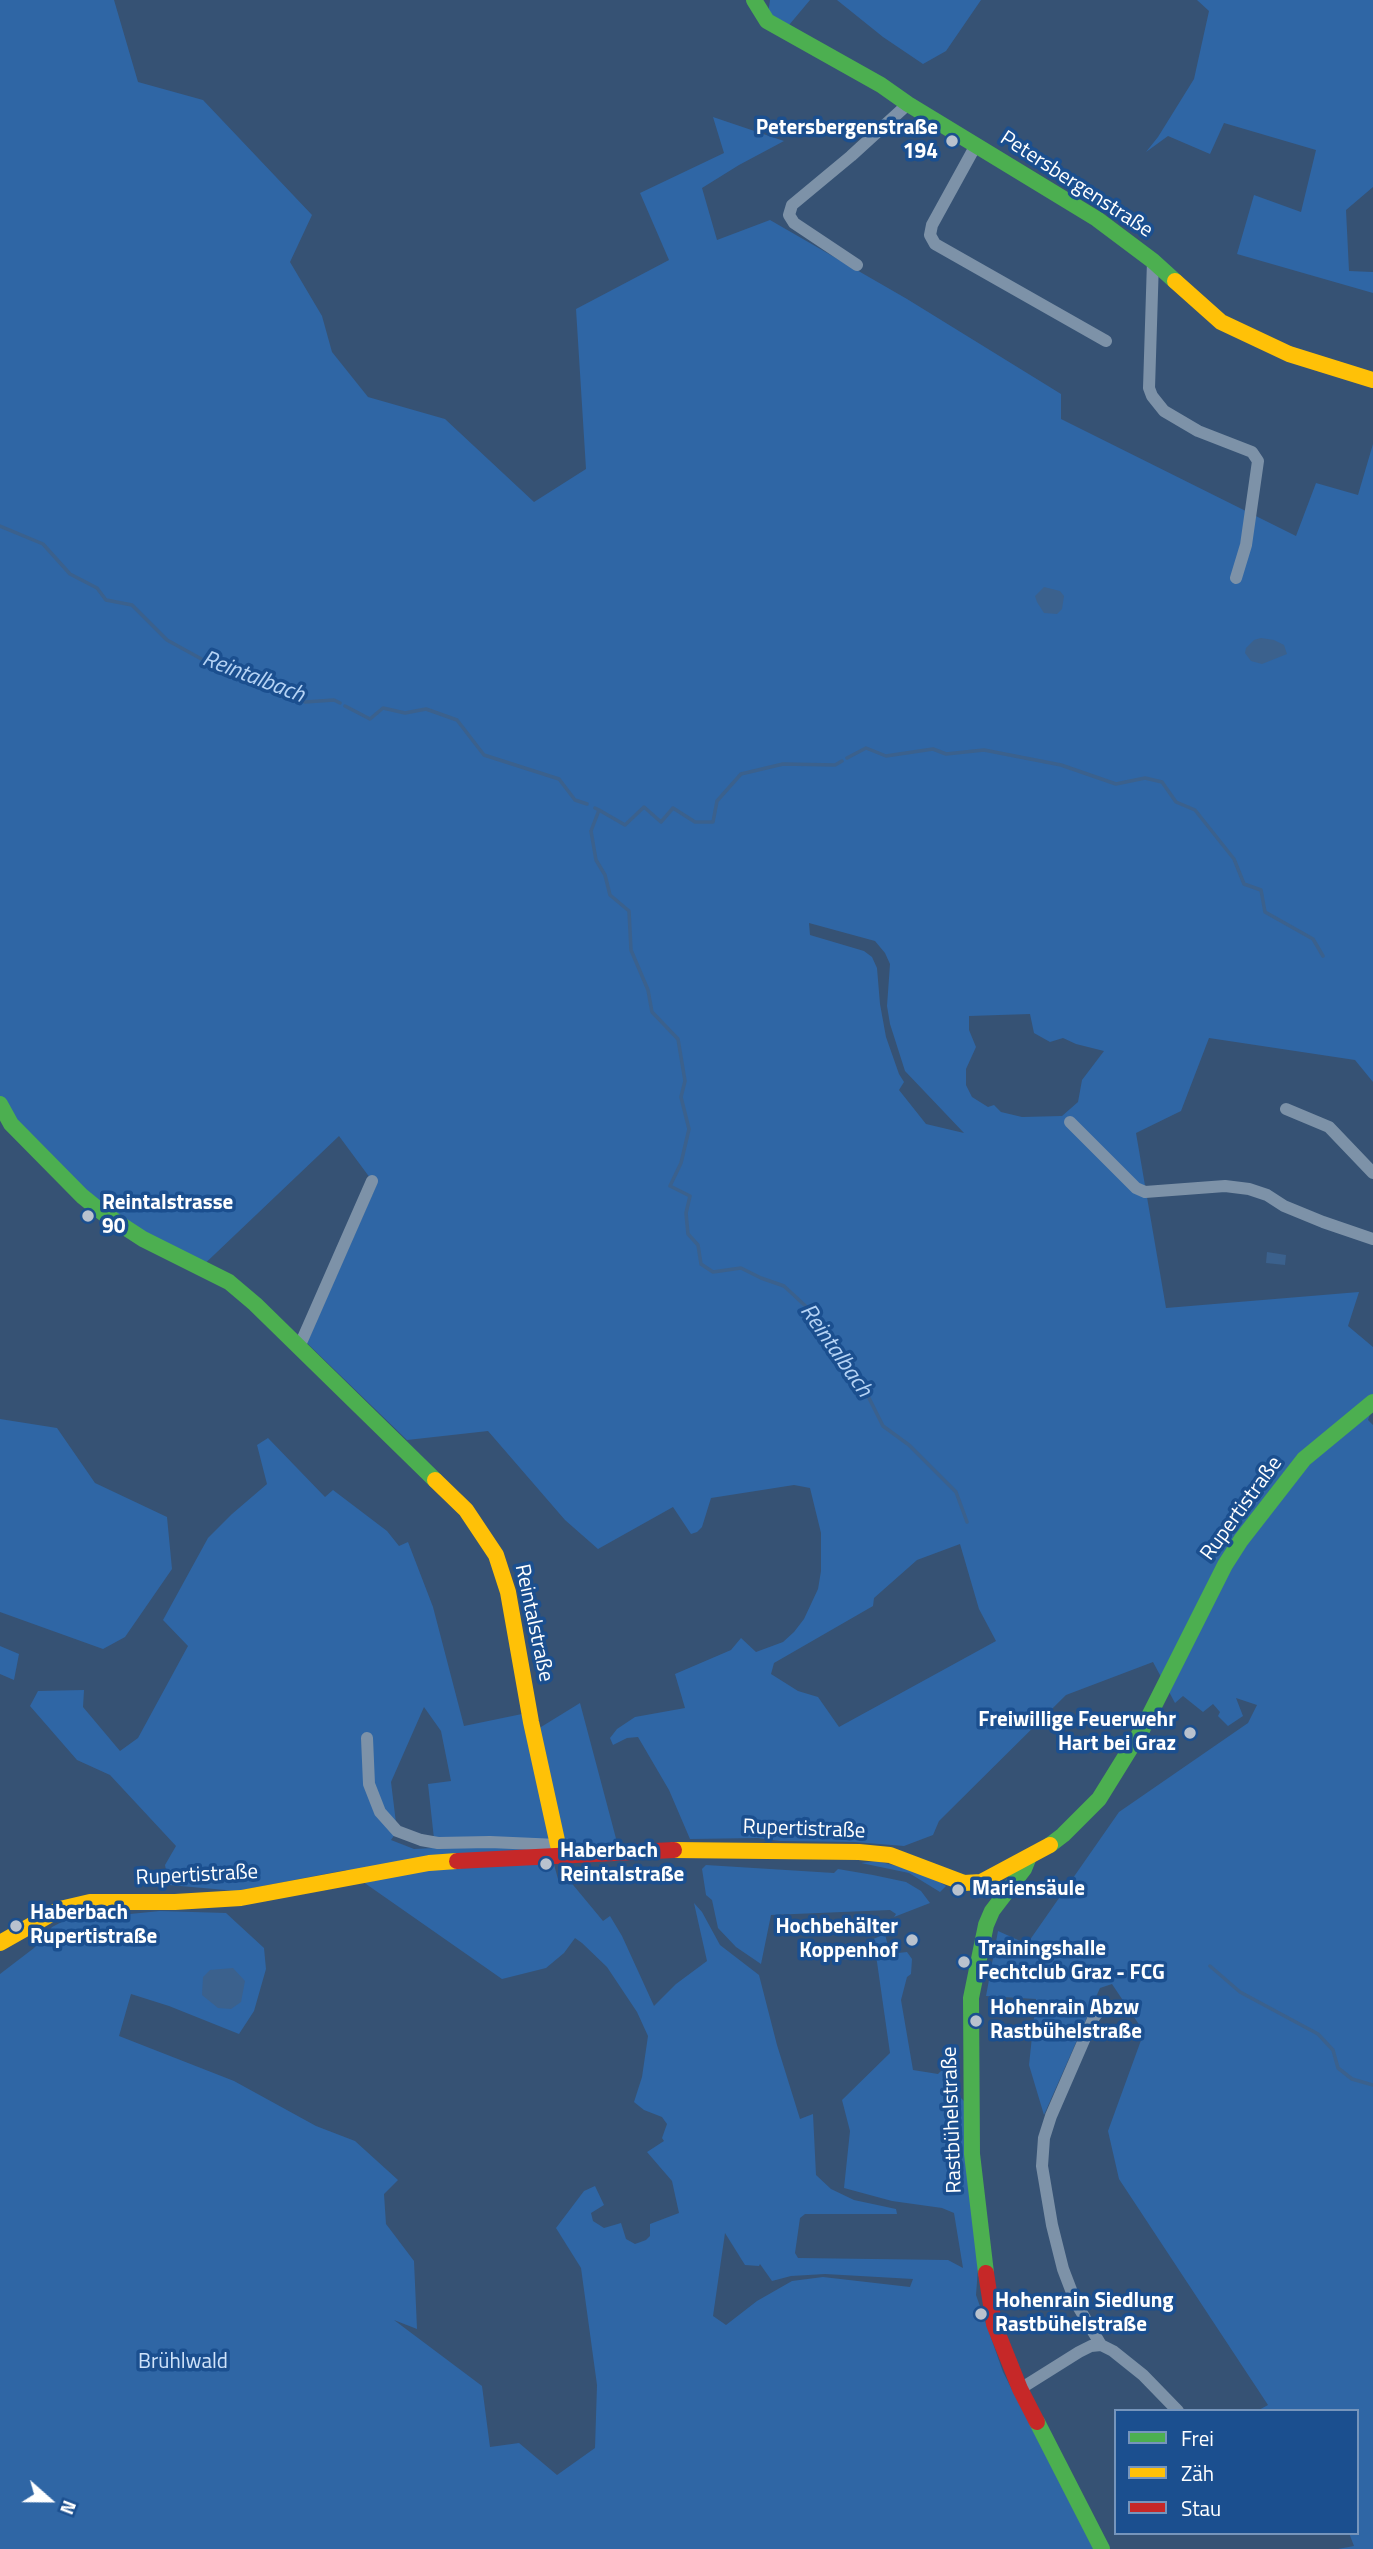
<!DOCTYPE html>
<html>
<head>
<meta charset="utf-8">
<style>
  body { margin:0 }
  #map { position:relative; width:1373px; height:2549px; overflow:hidden; background:#365274; font-family:"Titillium Web",sans-serif }
  canvas { display:block }
  .legend { position:absolute; left:1114px; top:2409px; width:245px; height:126px; box-sizing:border-box; background:#1b4f8f; border:2px solid #7695bc; margin:0; padding:9px 12px; list-style:none; font-size:21px; color:#fff }
  .legend li { display:flex; align-items:center; gap:14px; height:35px }
  .legend b { width:35px; border:2px solid #7695bc }
  .north { position:absolute; left:14px; top:2465px; width:70px; height:70px; -webkit-text-stroke:5px #1b4f8f; paint-order:stroke; rotate:111deg; font-size:19px; font-weight:700; line-height:28px; text-align:center; color:#fff }
  .north::after { content:''; display:block; margin:auto; width:24px; height:32px; background:#fff; clip-path:polygon(50% 0,100% 100%,50% 72%,0 100%) }
</style>
</head>
<body>
<div id="map">
<canvas width="1373" height="2549"></canvas>
<ul class="legend">
<li><b style="height:9px;background:#4caf50"></b>Frei</li>
<li><b style="height:9px;background:#ffc107"></b>Zäh</li>
<li><b style="height:9px;background:#c62828"></b>Stau</li>
</ul>
<div class="north">N</div>
</div>
<script>
const ctx = document.querySelector('canvas').getContext('2d');
ctx.lineJoin = 'round';
function paint(path, color) {
  ctx.fillStyle = color;
  ctx.fill(path, 'evenodd');
}
function toPath(rows) {
  const path = new Path2D();
  for (const r of rows) {
    path.moveTo(r[0], r[1]);
    for (let i = 2; i < r.length; i += 2) path.lineTo(r[i], r[i + 1]);
  }
  return path;
}
function trace(path, color, width, dash) {
  ctx.strokeStyle = color;
  ctx.lineWidth = width;
  ctx.lineCap = dash ? 'butt' : 'round';
  ctx.setLineDash(dash || []);
  ctx.stroke(path);
}
function label(font, color, halo, rows, align = 'center') {
  ctx.font = font + ' "Titillium Web",sans-serif';
  ctx.lineWidth = 7;
  ctx.setLineDash([]);
  ctx.textBaseline = 'middle';
  ctx.strokeStyle = halo;
  ctx.fillStyle = color;
  for (const [text, x, y, turn = 0] of rows) {
    ctx.save();
    ctx.translate(x, y);
    ctx.rotate((+turn || 0) * Math.PI / 180);
    ctx.textAlign = isNaN(turn) ? turn : align;
    if (halo) ctx.strokeText(text, 0, 0);
    ctx.fillText(text, 0, 0);
    ctx.restore();
  }
}
const green = toPath([
  [0,0,114,0,138,82,203,100,312,215,290,262,322,316,332,352,368,397,445,419,534,502,586,469,576,309,669,260,640,193,724,153,713,117,784,141,739,165,702,188,717,240,770,220,907,299,1061,394,1061,419,1296,536,1316,483,1358,495,1373,444,1373,1082,1355,1060,1209,1038,1181,1111,1136,1133,1166,1308,1359,1292,1348,1326,1373,1347,1373,1405,1368,1420,1373,1425,1373,2549,1338,2549,1354,2546,1349,2533,1357,2533,1357,2411,1257,2411,1268,2405,1119,2179,1108,2131,1144,2032,1112,1984,1100,1988,1044,2115,1029,2065,1036,1999,986,1996,998,1931,1027,1944,1119,1812,1248,1723,1257,1705,1236,1698,1243,1716,1228,1726,1218,1716,1220,1712,1213,1704,1203,1712,1183,1696,1175,1703,1153,1662,1066,1695,939,1821,933,1835,904,1846,854,1842,780,1841,758,1838,690,1839,669,1790,638,1737,627,1738,613,1745,610,1738,617,1729,635,1717,685,1708,675,1674,731,1650,741,1638,756,1652,783,1642,794,1632,804,1619,818,1589,821,1571,821,1533,810,1488,794,1485,711,1498,702,1527,697,1532,691,1534,673,1507,598,1549,565,1520,488,1431,407,1440,307,1343,376,1186,339,1136,195,1273,120,1224,0,1104],
  [809,923,875,941,885,953,890,964,887,1006,890,1024,905,1071,964,1133,926,1124,899,1090,904,1082,899,1074,886,1037,880,1004,877,968,872,957,864,951,810,935],
  [1030,1014,1034,1033,1050,1042,1063,1038,1076,1044,1104,1051,1082,1080,1078,1102,1062,1116,1022,1117,1001,1112,994,1105,988,1107,972,1097,966,1085,966,1069,976,1047,969,1030,969,1016],
  [960,1544,979,1609,996,1641,839,1727,818,1697,798,1691,771,1674,774,1663,873,1606,874,1598,917,1560],
  [770,0,810,0,784,31,767,21],
  [837,0,981,0,946,51,923,64,883,37],
  [1197,0,1373,0,1373,187,1346,210,1349,271,1373,272,1373,293,1237,254,1254,195,1301,212,1316,150,1224,123,1210,154,1168,136,1146,152,1158,137,1194,79,1209,11],
  [0,1419,57,1428,95,1483,167,1517,172,1569,125,1637,103,1649,0,1612],
  [268,1438,325,1497,333,1490,387,1531,399,1546,408,1542,433,1607,464,1726,522,1714,528,1735,580,1703,618,1846,550,1850,558,1879,569,1880,603,1921,610,1916,622,1936,654,2006,676,1984,707,1961,694,1903,702,1912,720,1945,759,1975,777,2045,800,2119,813,2114,816,2175,831,2189,854,2200,896,2209,897,2214,805,2214,800,2218,795,2253,798,2258,948,2260,963,2268,954,2213,942,2208,892,2201,844,2188,850,2131,842,2100,890,2053,877,1962,871,1940,885,1934,890,1954,907,1952,912,1959,911,1974,907,1977,901,2000,913,2070,938,2074,942,2070,957,2072,956,2093,965,2102,978,2268,976,2295,1003,2372,1094,2549,0,2549,0,1974,34,1948,52,1927,87,1909,100,1917,160,1911,226,1913,264,1948,266,1969,254,2011,239,2034,169,2006,131,1994,119,2036,234,2081,316,2126,355,2141,398,2180,384,2194,386,2224,414,2261,417,2329,394,2320,482,2386,490,2447,519,2443,557,2475,595,2448,597,2385,581,2268,556,2228,584,2191,595,2186,604,2205,591,2213,593,2221,604,2228,621,2223,626,2239,635,2244,646,2240,650,2236,650,2224,679,2213,672,2181,647,2152,664,2141,662,2138,667,2124,662,2117,644,2110,634,2102,642,2077,648,2036,637,2012,607,1967,582,1943,575,1938,564,1953,546,1968,502,1979,346,1870,237,1891,169,1885,165,1865,176,1846,110,1775,77,1760,30,1706,38,1691,84,1690,83,1707,120,1751,138,1738,188,1646,163,1620,208,1538,232,1514,267,1484,257,1445],
  [424,1707,441,1731,451,1781,428,1784,435,1848,414,1849,391,1840,397,1831,391,1782],
  [725,2233,745,2265,759,2266,760,2264,772,2281,791,2276,825,2274,913,2279,910,2287,823,2277,792,2281,757,2301,726,2325,713,2316],
  [0,1646,19,1654,14,1680,0,1674],
  [877,1861,924,1873,946,1886,940,1892,909,1873,861,1863],
  [706,1865,834,1873,838,1869,873,1875,906,1882,921,1891,930,1903,894,1917,896,1914,890,1910,771,1915,761,1964,736,1947,718,1928,712,1900,706,1895,702,1869]
]);
const water = toPath([
  [1044,587,1060,591,1064,596,1062,609,1057,614,1044,613,1037,602,1035,596],
  [1261,638,1274,640,1284,645,1287,654,1262,664,1251,661,1245,653,1246,648,1254,640],
  [1267,1252,1286,1255,1285,1265,1266,1263],
  [233,1968,245,1981,241,2002,231,2009,218,2008,202,1995,203,1977,210,1970]
]);
const stream = toPath([
  [0,526,43,544,70,574,97,588,106,600,132,605,167,640,225,672,277,685,305,702,334,700,340,703],
  [345,706,370,719,383,708,405,713,426,709,457,720,484,755,559,779,575,800,587,804],
  [847,758,866,748,886,756,933,749,946,754,984,750,1061,765,1116,784,1145,778,1162,782,1176,802,1195,810,1234,859,1244,884,1261,890,1265,912,1313,939,1323,956],
  [595,808,599,810,591,831,596,860,605,875,610,895,629,911,631,950,648,990,652,1012,678,1039,685,1081,681,1097,689,1129,681,1163,670,1186,690,1196,686,1213,688,1234,698,1245,701,1264,713,1272,741,1268,761,1278,784,1286,812,1312,826,1345,860,1380,883,1426,909,1445,956,1492,967,1522],
  [599,810,625,825,644,807,661,822,673,808,695,822,713,822,717,801,741,774,783,764,835,765,842,761],
  [1210,1966,1240,1992,1318,2034,1333,2050,1338,2068,1352,2079,1373,2085]
]);
const street = toPath([
  [976,145,932,225,930,235,935,244,1106,341],
  [1153,261,1149,388,1152,396,1164,411,1198,431,1252,452,1258,461,1246,545,1236,578],
  [857,265,794,223,789,215,792,205,851,156,908,104],
  [1286,1109,1329,1127,1373,1173],
  [1070,1122,1136,1188,1145,1192,1225,1186,1249,1189,1267,1195,1284,1206,1323,1222,1373,1239],
  [300,1345,372,1181],
  [367,1738,369,1784,380,1812,397,1831,421,1840,438,1843,490,1842,558,1845],
  [1101,2345,1076,2303,1063,2269,1052,2225,1042,2166,1044,2138,1051,2116,1094,2017,1105,2004],
  [1020,2389,1079,2352,1091,2346,1101,2345,1113,2351,1143,2375,1178,2411]
]);
const fast = toPath([
  [754,0,767,21,881,85,908,104,1097,219,1153,261,1175,281],
  [0,1104,11,1124,82,1196,103,1213,143,1239,229,1282,255,1304,435,1480],
  [1050,1845,1063,1835,1099,1799,1143,1728,1225,1565,1241,1540,1304,1459,1373,1402],
  [986,2273,972,2154,971,1998,986,1925,992,1911,1024,1869,1028,1859],
  [1037,2422,1102,2549]
]);
const slow = toPath([
  [1175,281,1221,322,1289,354,1373,380],
  [435,1480,466,1510,496,1555,508,1592,531,1722,558,1845,566,1856],
  [674,1850,859,1852,890,1855,964,1883,981,1882,1050,1845],
  [0,1943,60,1909,90,1902,175,1902,241,1898,429,1863,457,1861]
]);
const jam = toPath([
  [457,1861,674,1850],
  [986,2273,994,2324,1020,2389,1037,2422]
]);
const markers = [
  [952,141,7,"#b9c2ce"],
  [88,1216,7,"#b9c2ce"],
  [1190,1733,7,"#b9c2ce"],
  [546,1864,7,"#b9c2ce"],
  [958,1890,7,"#b9c2ce"],
  [16,1926,7,"#b9c2ce"],
  [912,1940,7,"#b9c2ce"],
  [964,1962,7,"#b9c2ce"],
  [976,2021,7,"#b9c2ce"],
  [981,2314,7,"#b9c2ce"]
];
const poiNames = [
  ["Petersbergenstraße",938,129,"right"],
  ["194",938,153,"right"],
  ["Reintalstrasse",102,1204],
  ["90",102,1228],
  ["Freiwillige Feuerwehr",1176,1721,"right"],
  ["Hart bei Graz",1176,1745,"right"],
  ["Haberbach",560,1852],
  ["Reintalstraße",560,1876],
  ["Mariensäule",972,1890],
  ["Haberbach",30,1914],
  ["Rupertistraße",30,1938],
  ["Hochbehälter",898,1928,"right"],
  ["Koppenhof",898,1952,"right"],
  ["Trainingshalle",978,1950],
  ["Fechtclub Graz - FCG",978,1974],
  ["Hohenrain Abzw",990,2009],
  ["Rastbühelstraße",990,2033],
  ["Hohenrain Siedlung",995,2302],
  ["Rastbühelstraße",995,2326]
];
const streetNames = [
  ["Petersbergenstraße",1076,185,33],
  ["Rupertistraße",1242,1509,-54],
  ["Reintalstraße",533,1623,78],
  ["Rupertistraße",804,1830,2],
  ["Rupertistraße",197,1876,-3],
  ["Rastbühelstraße",953,2120,-92]
];
const parkNames = [
  ["Brühlwald",183,2363]
];
const waterNames = [
  ["Reintalbach",253,678,21],
  ["Reintalbach",835,1351,55]
];
paint(green, '#2f66a5');
paint(water, '#3b618d');
trace(stream, '#3b618d', 3.5);
trace(street, '#7d92a8', 12);
trace(fast, '#4caf50', 16);
trace(slow, '#ffc107', 16);
trace(jam, '#c62828', 16);
for (const [x, y, r, color] of markers) {
  const dot = new Path2D();
  dot.arc(x, y, r, 0, 2 * Math.PI);
  ctx.fillStyle = color;
  ctx.fill(dot);
  trace(dot, '#1b4f8f', 2.5);
}
label('bold 21px', '#fff', '#1b4f8f', poiNames, 'left');
label('21px', '#fff', '#1b4f8f', streetNames);
label('21px', '#cfe3fa', '#1b4f8f', parkNames);
label('italic 23px', '#b5d3f5', '#1b4f8f', waterNames);
</script>
</body>
</html>
